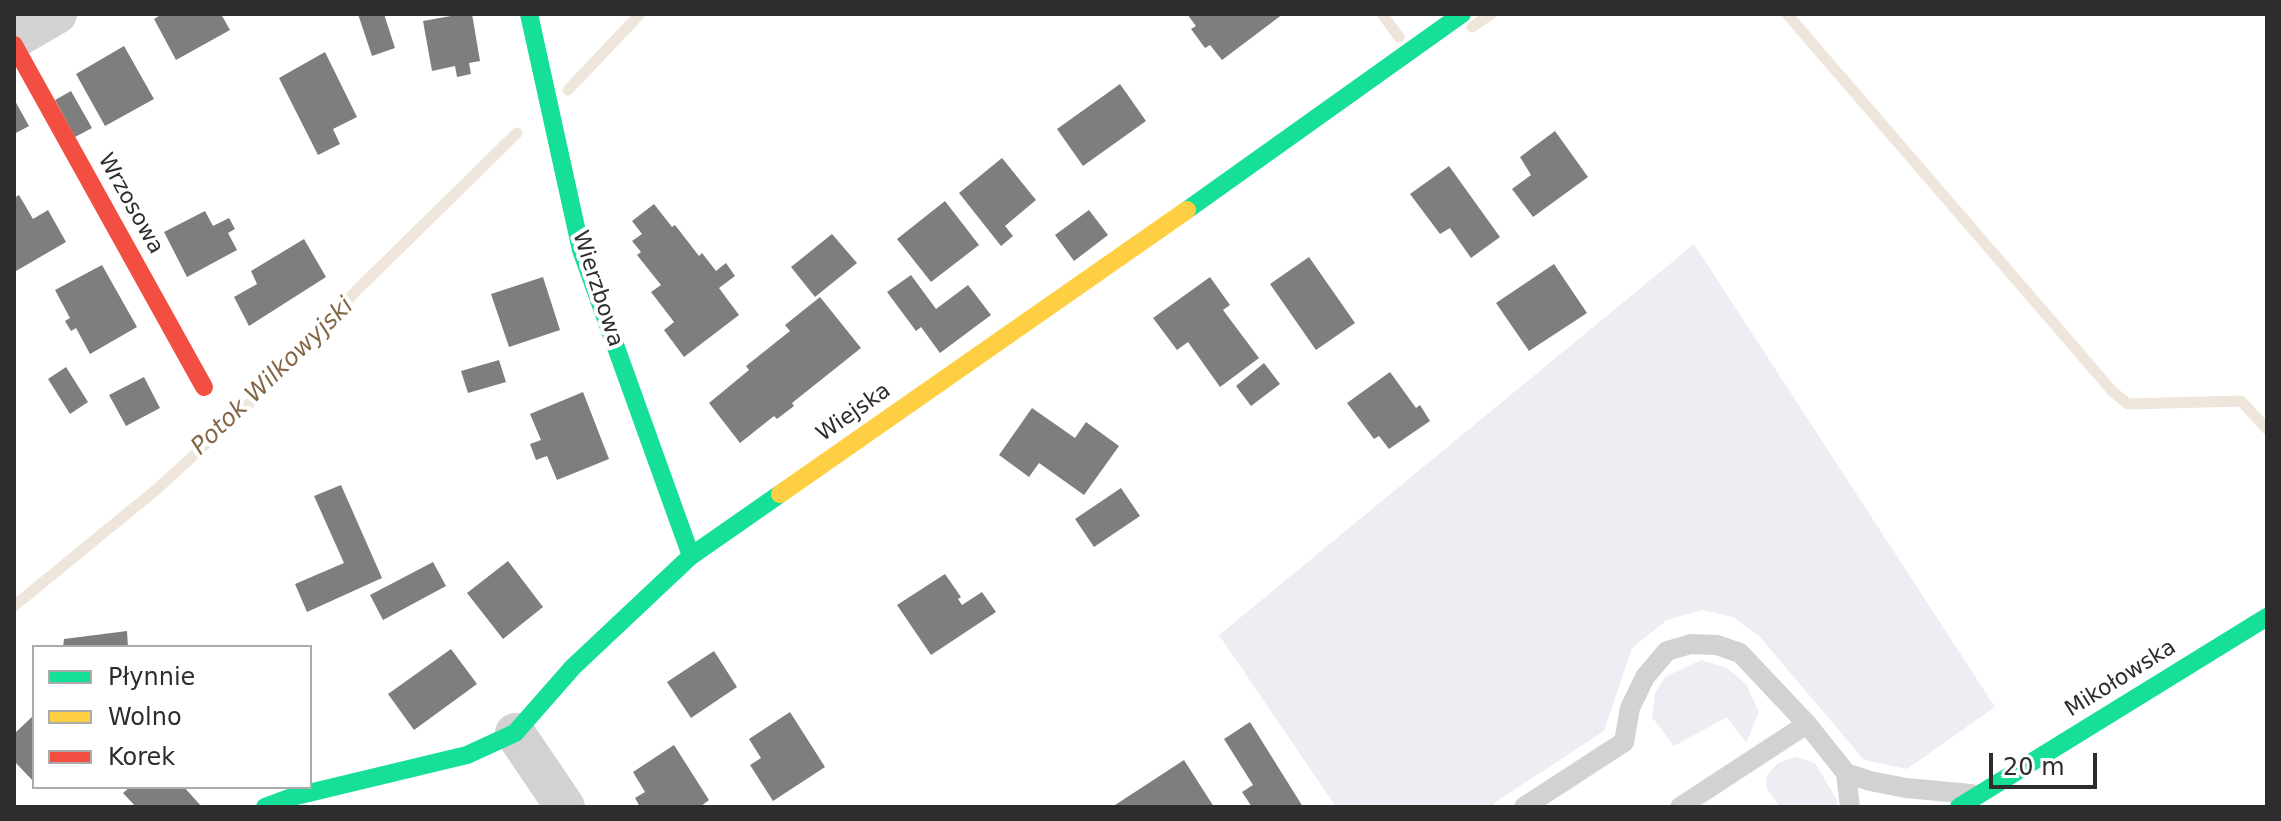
<!DOCTYPE html>
<html>
<head>
<meta charset="utf-8">
<style>
  body { margin:0 }
  #map { position:relative; width:2281px; height:821px; overflow:hidden; background:#fff; font-family:"DejaVu Sans",sans-serif }
  canvas { display:block }
  .frame { position:absolute; inset:0; border:16px solid #2d2d2d; pointer-events:none }
  .legend { position:absolute; left:32px; top:645px; width:280px; height:144px; box-sizing:border-box; background:#fff; border:2px solid #ababab; margin:0; padding:10px 14px; list-style:none; font-size:24px; color:#2d2d2d }
  .legend li { display:flex; align-items:center; gap:16px; height:40px }
  .legend b { width:40px; border:2px solid #ababab }
  .scale { position:absolute; left:1989px; top:753px; width:108px; height:36px; box-sizing:border-box; border:4px solid #2d2d2d; border-top:0; padding-left:10px; font-size:24px; line-height:28px; white-space:nowrap; color:#2d2d2d; -webkit-text-stroke:6px #fff; paint-order:stroke }
</style>
</head>
<body>
<div id="map">
<canvas width="2281" height="821"></canvas>
<div class="frame"></div>
<ul class="legend">
<li><b style="height:10px;background:#16e098"></b>Płynnie</li>
<li><b style="height:10px;background:#ffcf43"></b>Wolno</li>
<li><b style="height:10px;background:#f24e42"></b>Korek</li>
</ul>
<div class="scale">20 m</div>
</div>
<script>
const ctx = document.querySelector('canvas').getContext('2d');
ctx.lineJoin = 'round';
function paint(path, color) {
  ctx.fillStyle = color;
  ctx.fill(path, 'evenodd');
}
function toPath(rows) {
  const path = new Path2D();
  for (const r of rows) {
    path.moveTo(r[0], r[1]);
    for (let i = 2; i < r.length; i += 2) path.lineTo(r[i], r[i + 1]);
  }
  return path;
}
function trace(path, color, width, dash) {
  ctx.strokeStyle = color;
  ctx.lineWidth = width;
  ctx.lineCap = dash ? 'butt' : 'round';
  ctx.setLineDash(dash || []);
  ctx.stroke(path);
}
function label(font, color, halo, rows, align = 'center') {
  ctx.font = font + ' "DejaVu Sans",sans-serif';
  ctx.lineWidth = 8;
  ctx.setLineDash([]);
  ctx.textBaseline = 'middle';
  ctx.strokeStyle = halo;
  ctx.fillStyle = color;
  for (const [text, x, y, turn = 0] of rows) {
    ctx.save();
    ctx.translate(x, y);
    ctx.rotate((+turn || 0) * Math.PI / 180);
    ctx.textAlign = isNaN(turn) ? turn : align;
    if (halo) ctx.strokeText(text, 0, 0);
    ctx.fillText(text, 0, 0);
    ctx.restore();
  }
}
const green = toPath([
  [1694,244,1995,707,1907,769,1864,760,1760,637,1733,617,1702,610,1667,620,1632,648,1604,731,1494,803,1496,807,1336,807,1219,635],
  [1701,660,1727,668,1746,684,1759,712,1746,743,1727,717,1674,746,1652,717,1655,693,1665,677],
  [1796,757,1815,763,1837,800,1837,807,1780,807,1766,787,1767,775,1778,763]
]);
const stream = toPath([
  [1382,14,1399,37],
  [1787,14,2113,392,2128,404,2241,401,2267,429],
  [1472,27,1491,14],
  [568,90,640,14],
  [14,606,157,489,242,411,358,289,517,133]
]);
const building = toPath([
  [162,14,221,14,230,30,176,60,154,19],
  [358,14,384,14,395,48,372,56],
  [462,14,472,14,480,61,469,63,471,74,457,77,455,66,432,71,423,21],
  [1187,14,1283,14,1222,60,1210,45,1205,48,1191,29,1196,26],
  [124,46,154,99,105,126,76,74],
  [325,52,357,117,333,129,340,144,318,155,279,78],
  [1120,84,1146,121,1083,166,1057,129],
  [71,91,92,128,75,137,55,100],
  [14,99,29,126,14,134],
  [1555,131,1588,177,1533,217,1512,189,1531,175,1520,157],
  [1002,158,1036,200,1005,226,1013,236,1001,246,959,193],
  [1449,166,1500,237,1471,258,1450,228,1440,234,1410,194],
  [19,195,33,219,48,210,66,242,16,271,14,198],
  [945,201,979,245,931,282,897,239],
  [654,204,672,227,675,225,699,256,702,253,716,271,726,263,735,276,719,288,739,315,684,357,664,330,674,322,651,292,661,285,637,255,641,252,632,241,642,234,632,221],
  [1089,210,1108,235,1074,261,1055,235],
  [205,211,213,226,229,218,235,229,228,233,237,250,187,277,164,232],
  [832,234,857,263,815,297,791,267],
  [304,239,326,277,249,326,234,297,257,284,251,271],
  [1309,257,1355,323,1316,350,1270,284],
  [1554,264,1587,313,1529,351,1496,303],
  [102,265,137,327,90,354,76,328,71,331,65,321,70,318,55,290],
  [911,275,936,309,968,285,991,315,940,353,921,327,916,331,887,292],
  [543,277,560,330,509,347,491,294],
  [1210,277,1230,305,1223,310,1259,358,1220,387,1188,342,1177,350,1153,318],
  [820,297,861,348,792,403,794,406,777,419,774,416,740,443,709,403,749,370,746,366,790,331,785,325],
  [499,360,506,382,468,393,461,371],
  [1264,363,1280,384,1251,406,1236,386],
  [66,367,88,402,70,414,48,379],
  [1390,372,1416,408,1420,405,1430,421,1389,449,1379,436,1374,439,1347,403],
  [144,377,160,408,126,426,109,395],
  [583,392,609,459,557,480,547,456,536,460,530,444,541,440,530,414],
  [1032,408,1075,438,1086,422,1119,446,1084,495,1039,463,1029,477,999,455],
  [341,485,382,578,307,612,295,584,344,563,314,496],
  [1121,488,1140,516,1094,547,1075,519],
  [508,561,543,607,503,639,467,593],
  [433,562,446,586,383,620,370,595],
  [945,574,961,597,958,599,962,605,982,592,996,612,931,655,897,605],
  [127,631,128,647,63,647,64,639],
  [451,649,477,684,414,730,388,694],
  [714,651,737,687,691,718,667,682],
  [790,712,825,767,773,801,750,765,761,758,749,739],
  [34,715,34,782,14,761,14,734],
  [1250,722,1303,807,1252,807,1242,792,1253,785,1224,739],
  [674,745,709,800,700,807,640,807,635,798,645,792,633,772],
  [1184,760,1214,807,1112,807],
  [130,787,184,787,202,807,136,807,123,793]
]);
const lane = toPath([
  [1846,773,1870,781,1906,788,1971,794],
  [1524,807,1624,742,1630,708,1645,677,1667,651,1691,644,1717,645,1740,653,1807,724,1846,773,1850,807],
  [1680,807,1807,724]
]);
const street = toPath([
  [14,39,57,14],
  [515,733,565,807]
]);
const fast = toPath([
  [529,14,581,250,691,556],
  [1187,210,1462,14],
  [265,807,292,797,467,755,515,733,573,667,691,556,780,494],
  [1959,807,2267,617]
]);
const slow = toPath([
  [780,494,1187,210]
]);
const jam = toPath([
  [14,45,204,387]
]);
const streetNames = [
  ["Wrzosowa",130,204,61],
  ["Wierzbowa",597,289,72],
  ["Wiejska",854,413,-35],
  ["Mikołowska",2121,679,-32]
];
const waterNames = [
  ["Potok Wilkowyjski",273,377,-44]
];
paint(green, '#f0ecf3');
trace(stream, '#eee5db', 11);
paint(building, '#7e7e7e');
trace(lane, '#d2d2d2', 20);
trace(street, '#d2d2d2', 40);
trace(fast, '#16e098', 18);
trace(slow, '#ffcf43', 18);
trace(jam, '#f24e42', 18);
label('22px', '#2d2d2d', '#fff', streetNames);
label('italic 24px', '#846746', '#fff', waterNames);
</script>
</body>
</html>
